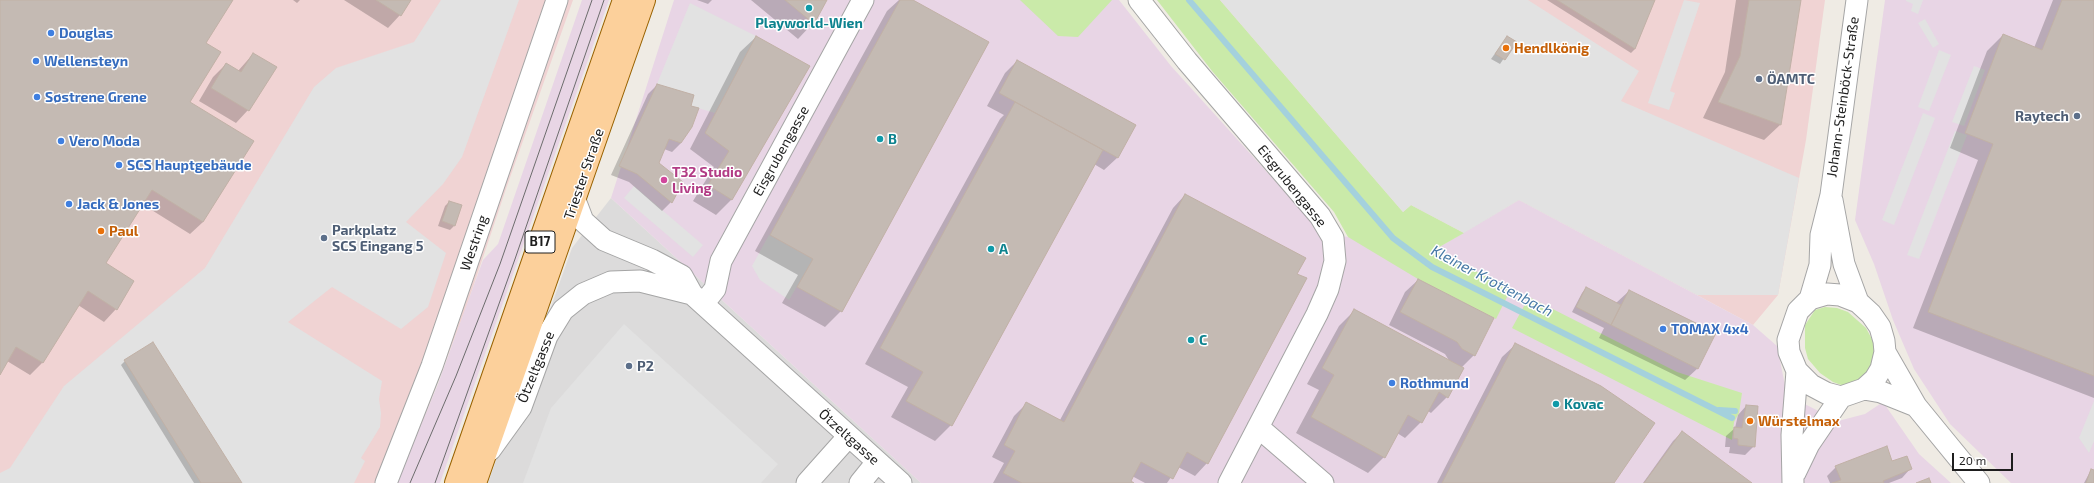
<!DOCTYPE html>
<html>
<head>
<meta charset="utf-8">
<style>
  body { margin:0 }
  #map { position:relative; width:2094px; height:483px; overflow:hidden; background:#efebe4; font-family:"Exo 2",sans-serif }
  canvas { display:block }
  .scale { position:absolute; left:1952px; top:453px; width:61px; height:18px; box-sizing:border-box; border:2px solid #1e1e1e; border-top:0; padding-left:5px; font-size:12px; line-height:14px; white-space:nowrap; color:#1e1e1e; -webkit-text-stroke:3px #fff; paint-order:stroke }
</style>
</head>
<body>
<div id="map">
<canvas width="2094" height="483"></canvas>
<div class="scale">20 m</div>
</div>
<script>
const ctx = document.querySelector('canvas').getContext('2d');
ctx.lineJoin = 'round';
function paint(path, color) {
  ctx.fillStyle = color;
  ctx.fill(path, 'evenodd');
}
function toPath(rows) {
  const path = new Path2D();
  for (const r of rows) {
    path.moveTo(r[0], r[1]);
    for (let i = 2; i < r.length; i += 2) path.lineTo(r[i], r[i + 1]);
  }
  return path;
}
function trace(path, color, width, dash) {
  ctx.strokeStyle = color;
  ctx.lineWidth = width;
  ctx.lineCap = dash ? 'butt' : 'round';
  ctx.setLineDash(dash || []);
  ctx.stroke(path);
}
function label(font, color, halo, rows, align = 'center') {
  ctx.font = font + ' "Exo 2",sans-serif';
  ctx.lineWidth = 3;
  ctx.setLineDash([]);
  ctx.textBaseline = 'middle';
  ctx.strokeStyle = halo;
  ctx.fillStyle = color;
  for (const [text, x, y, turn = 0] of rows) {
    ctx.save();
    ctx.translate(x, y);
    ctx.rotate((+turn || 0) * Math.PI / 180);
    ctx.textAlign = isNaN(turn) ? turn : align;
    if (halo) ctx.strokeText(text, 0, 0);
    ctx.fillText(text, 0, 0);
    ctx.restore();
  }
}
const residential = toPath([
  [611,198,921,483,488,483,572,248]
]);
const commercial = toPath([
  [0,0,573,0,507,186,465,311,415,442,397,483,0,483],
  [1220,0,1825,0,1806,140,1778,295,1753,325,1519,200,1464,233,1411,205,1403,212]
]);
const industrial = toPath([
  [582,0,609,0,440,483,397,483,438,384,483,260,498,244],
  [674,0,1119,0,1171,66,1322,233,1434,250,1519,200,1753,325,1777,346,1787,395,1838,421,1865,414,1883,402,1919,454,1951,483,921,483,611,198],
  [1885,0,2094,0,2094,483,2011,483,1950,424,1914,369,1893,320,1874,264,1855,220]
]);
const grass = toPath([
  [1020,0,1112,0,1078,37,1058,36],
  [1157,0,1220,0,1403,212,1411,205,1464,233,1434,250,1511,289,1496,319,1418,279,1348,237,1334,212,1212,71],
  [1529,297,1677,372,1742,393,1739,413,1734,422,1732,440,1512,328],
  [1825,307,1837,308,1848,312,1866,328,1873,341,1875,356,1870,371,1862,379,1844,386,1833,382,1820,373,1808,359,1805,348,1805,325,1815,310]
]);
const parking = toPath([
  [441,0,519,0,462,157,443,184,406,222,446,253,428,307,401,329,332,287,288,322,382,381,379,399,381,413,380,427,361,458,365,461,354,483,0,483,0,473,10,468,64,386,205,268,314,87,336,68,414,42],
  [1220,0,1528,0,1639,71,1621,101,1799,178,1778,295,1697,295,1519,200,1464,233,1411,205,1403,212],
  [1684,0,1700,3,1670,91,1675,93,1669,110,1648,103],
  [1906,0,1923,0,1918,14,1911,11,1913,4,1906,1],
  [690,3,756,36,715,113,691,106,694,95,657,84],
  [1925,19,1939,44,1933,48,1918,23],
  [1939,50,1951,55,1929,111,1918,107],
  [1974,66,1985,70,1964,126,1952,122],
  [1923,113,1935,118,1894,225,1882,220],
  [1955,131,1967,135,1919,259,1907,255],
  [634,186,703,245,693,257,624,198],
  [769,235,813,259,789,300,760,280,752,266],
  [624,324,778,464,761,483,523,483,551,408],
  [2094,401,2094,441,2089,453,2079,438]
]);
const shadow = toPath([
  [0,0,232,0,205,43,189,102,203,222,190,234,142,204,105,263,116,309,104,322,78,305,42,363,30,375,7,361,0,373],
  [293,0,300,0,297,3],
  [344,0,410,0,400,15,388,28],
  [697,0,712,0,708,4],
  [751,0,826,0,813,23,798,39],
  [899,0,911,0,841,311,825,327,782,303,798,275,755,251,887,11],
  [1547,0,1654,0,1635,49,1631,53],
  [1736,0,1800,0,1780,125,1764,140,1703,118,1725,72],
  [2053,0,2094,0,2094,398,1913,328,1978,160,1950,148,1987,51,2003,35,2034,48],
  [756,37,732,199,716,215,693,201,714,167,690,149,740,52],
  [1507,37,1515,42,1500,64,1491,59],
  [253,54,248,110,236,123,199,101,213,77,226,64,238,71],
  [1017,61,1135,125,1117,158,1104,170,1094,164,951,425,935,441,891,417,908,387,865,364,1000,119,1004,115,987,106,1005,73],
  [657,85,681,143,672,152,664,149,658,163,682,183,671,202,662,211,629,182,611,175,648,94],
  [1185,195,1207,463,1195,476,1178,467,1167,483,1145,483,1132,476,1129,482,1131,483,993,483,1004,463,992,457,1014,416,1027,403,1060,420,1173,208],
  [449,202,454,226,450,230,438,226,445,206],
  [1418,280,1474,355,1461,368,1447,397,1431,413,1428,411,1421,422,1405,438,1397,433,1384,457,1368,473,1296,433,1319,390,1307,384,1339,326,1355,310,1450,362,1445,354,1389,325,1405,292],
  [1586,288,1616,303,1629,291,1698,368,1685,380,1599,338,1604,328,1572,312,1582,293],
  [1515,345,1613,483,1437,483,1502,357],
  [125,361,241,483,194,483,121,365],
  [1746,406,1754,446,1745,455,1729,453,1730,447,1725,447,1726,436,1735,428,1738,415],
  [1682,432,1750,483,1643,483,1673,441],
  [1892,463,1910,469,1902,478,1889,483,1830,483,1827,476,1836,467],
  [2091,470,2094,471,2094,483,2084,483]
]);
const stream = toPath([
  [1189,0,1393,238,1432,267,1732,418],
  [1719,410,1735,411]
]);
const building = toPath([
  [0,0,233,0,206,43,221,52,190,102,254,141,203,222,152,190,106,263,134,281,117,310,88,291,43,363,16,347,0,375,0,0],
  [376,0,411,0,401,16,376,0],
  [785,0,827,0,814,24,785,0],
  [900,0,913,0,989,42,842,312,797,287,813,259,770,235,900,0],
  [1557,0,1655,0,1635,49,1557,0],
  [1749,0,1801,0,1781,125,1718,102,1740,56,1749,0],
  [2062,0,2094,0,2094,376,1928,312,1993,144,1965,133,2003,34,2042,50,2062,0],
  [756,36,810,66,732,200,708,185,729,151,705,133,756,36],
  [1507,36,1517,42,1505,60,1495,54,1507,36],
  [253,53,277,67,249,111,211,88,226,63,241,72,253,53],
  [1017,60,1136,125,1118,158,999,93,1017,60],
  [657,84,694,95,691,106,699,108,692,127,681,143,669,139,659,163,683,182,672,203,637,174,619,166,657,84],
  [1015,102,1103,150,952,426,906,401,923,372,880,348,1015,102],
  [1185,194,1306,258,1297,274,1307,278,1208,464,1187,452,1173,479,1141,462,1131,481,1134,483,1022,483,1003,473,1015,451,1004,445,1026,402,1064,422,1185,194],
  [449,201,462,205,455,226,442,221,449,201],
  [1418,279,1494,318,1475,356,1462,349,1457,342,1400,312,1418,279],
  [1586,287,1621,305,1611,325,1576,307,1586,287],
  [1629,290,1716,333,1698,369,1611,325,1629,290],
  [1354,309,1464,368,1448,398,1439,392,1422,423,1408,415,1385,458,1311,417,1334,375,1322,368,1354,309],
  [153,342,242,483,201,483,124,360,153,342],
  [1515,343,1601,386,1655,423,1614,483,1442,483,1515,343],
  [1746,405,1758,406,1755,447,1738,445,1738,439,1733,438,1734,427,1742,428,1746,405],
  [1682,431,1752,483,1644,483,1682,431],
  [1887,446,1892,461,1907,456,1912,469,1883,481,1884,483,1832,483,1841,480,1835,466,1887,446],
  [2091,469,2094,470,2094,483,2086,483,2091,469],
  [1929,478,1931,483,1916,483,1929,478]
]);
const street = toPath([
  [1139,0,1187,61,1320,216,1333,238,1335,261,1328,289,1317,314,1229,483],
  [575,200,583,221,604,240,652,260,682,276,692,294,901,483],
  [1832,200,1844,264,1858,302],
  [1827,294,1840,295,1858,302,1871,314,1880,327,1884,341,1885,352,1881,369,1875,379,1864,389,1841,397,1826,393,1811,385,1797,371,1789,352,1788,340,1798,311,1810,299,1827,294],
  [1810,299,1820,265,1821,235,1831,195,1857,0],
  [704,303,715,289,721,261,863,0],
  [1885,352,1916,406,1979,483],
  [1864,389,1881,392,1916,406],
  [1258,427,1323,483],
  [490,450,521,407,547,336,563,310,583,294,611,282,640,281,692,294],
  [1795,473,1809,444,1841,397],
  [386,483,432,366,557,0],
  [807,483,848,437],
  [860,483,877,462],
  [1793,483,1792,435,1797,371]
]);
const primary = toPath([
  [456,483,624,0],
  [475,483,644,0]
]);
const tram = toPath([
  [410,483,456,376,500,264,592,0],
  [435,483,515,259,604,0]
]);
const markers = [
  [809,8,4,"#0f9aa8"],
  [51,33,4,"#3f7fe0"],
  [1506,48,4,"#e8710a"],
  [36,61,4,"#3f7fe0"],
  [1759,79,4,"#5c6f8a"],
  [37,97,4,"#3f7fe0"],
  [2077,116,4,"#5c6f8a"],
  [880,139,4,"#0f9aa8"],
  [61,141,4,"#3f7fe0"],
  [119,165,4,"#3f7fe0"],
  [664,180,4,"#d1479c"],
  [69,204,4,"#3f7fe0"],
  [101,231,4,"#e8710a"],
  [324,238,4,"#5c6f8a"],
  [991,249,4,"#0f9aa8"],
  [1663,329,4,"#3f7fe0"],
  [1191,340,4,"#0f9aa8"],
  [629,366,4,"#5c6f8a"],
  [1392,383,4,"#3f7fe0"],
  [1556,404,4,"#0f9aa8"],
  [1750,421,4,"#e8710a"]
];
const shields = [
  [540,242,30]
];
const shieldNames = [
  ["B17",540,242]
];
const cultureNames = [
  ["Playworld-Wien",809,23,"center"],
  ["B",888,139],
  ["A",999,249],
  ["C",1199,340],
  ["Kovac",1564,404]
];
const shopNames = [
  ["Douglas",59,33],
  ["Wellensteyn",44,61],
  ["Søstrene Grene",45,97],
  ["Vero Moda",69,141],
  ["SCS Hauptgebäude",127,165],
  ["Jack & Jones",77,204],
  ["TOMAX 4x4",1671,329],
  ["Rothmund",1400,383]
];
const foodNames = [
  ["Hendlkönig",1514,48],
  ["Paul",109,231],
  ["Würstelmax",1758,421]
];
const serviceNames = [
  ["ÖAMTC",1767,79],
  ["Raytech",2069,116,"right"],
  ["Parkplatz",332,230],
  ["SCS Eingang 5",332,246],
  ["P2",637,366]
];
const streetNames = [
  ["Johann-Steinböck-Straße",1843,97,-82],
  ["Eisgrubengasse",781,151,-61],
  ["Triester Straße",584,174,-71],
  ["Eisgrubengasse",1292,186,51],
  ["Westring",474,243,-71],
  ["Ötzeltgasse",536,367,-68],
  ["Ötzeltgasse",849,437,42]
];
const hotelNames = [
  ["T32 Studio",672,172],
  ["Living",672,188]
];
const waterNames = [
  ["Kleiner Krottenbach",1492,281,28]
];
paint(residential, '#dcdbdb');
paint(commercial, '#f0d3d3');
paint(industrial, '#e8d5e5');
paint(grass, '#caeaa9');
paint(parking, '#e2e2e2');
paint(shadow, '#0003');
trace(stream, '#a4d1dd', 6);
paint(building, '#c4bab3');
trace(building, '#c1b1a6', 1);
trace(street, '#a5a5a5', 23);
trace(primary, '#986200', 24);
trace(street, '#fff', 21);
trace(primary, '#fcd09b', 22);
trace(tram, '#6c6c6c', 1);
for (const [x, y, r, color] of markers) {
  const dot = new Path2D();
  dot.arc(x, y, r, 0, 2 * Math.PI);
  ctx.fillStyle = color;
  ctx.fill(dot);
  trace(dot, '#fff', 1.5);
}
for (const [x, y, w] of shields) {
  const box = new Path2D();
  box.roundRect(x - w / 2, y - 11, w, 22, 3);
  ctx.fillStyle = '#fff';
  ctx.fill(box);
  trace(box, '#1e1e1e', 1);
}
label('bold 13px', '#1e1e1e', null, shieldNames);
label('bold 14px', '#0d838f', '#fff', cultureNames, 'left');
label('bold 14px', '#366cbe', '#fff', shopNames, 'left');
label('bold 14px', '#c56008', '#fff', foodNames, 'left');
label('bold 14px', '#4e5e75', '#fff', serviceNames, 'left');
label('14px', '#1e1e1e', '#fff', streetNames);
label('bold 14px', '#b23c85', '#fff', hotelNames, 'left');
label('italic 15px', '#4779a6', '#fff', waterNames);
</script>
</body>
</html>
